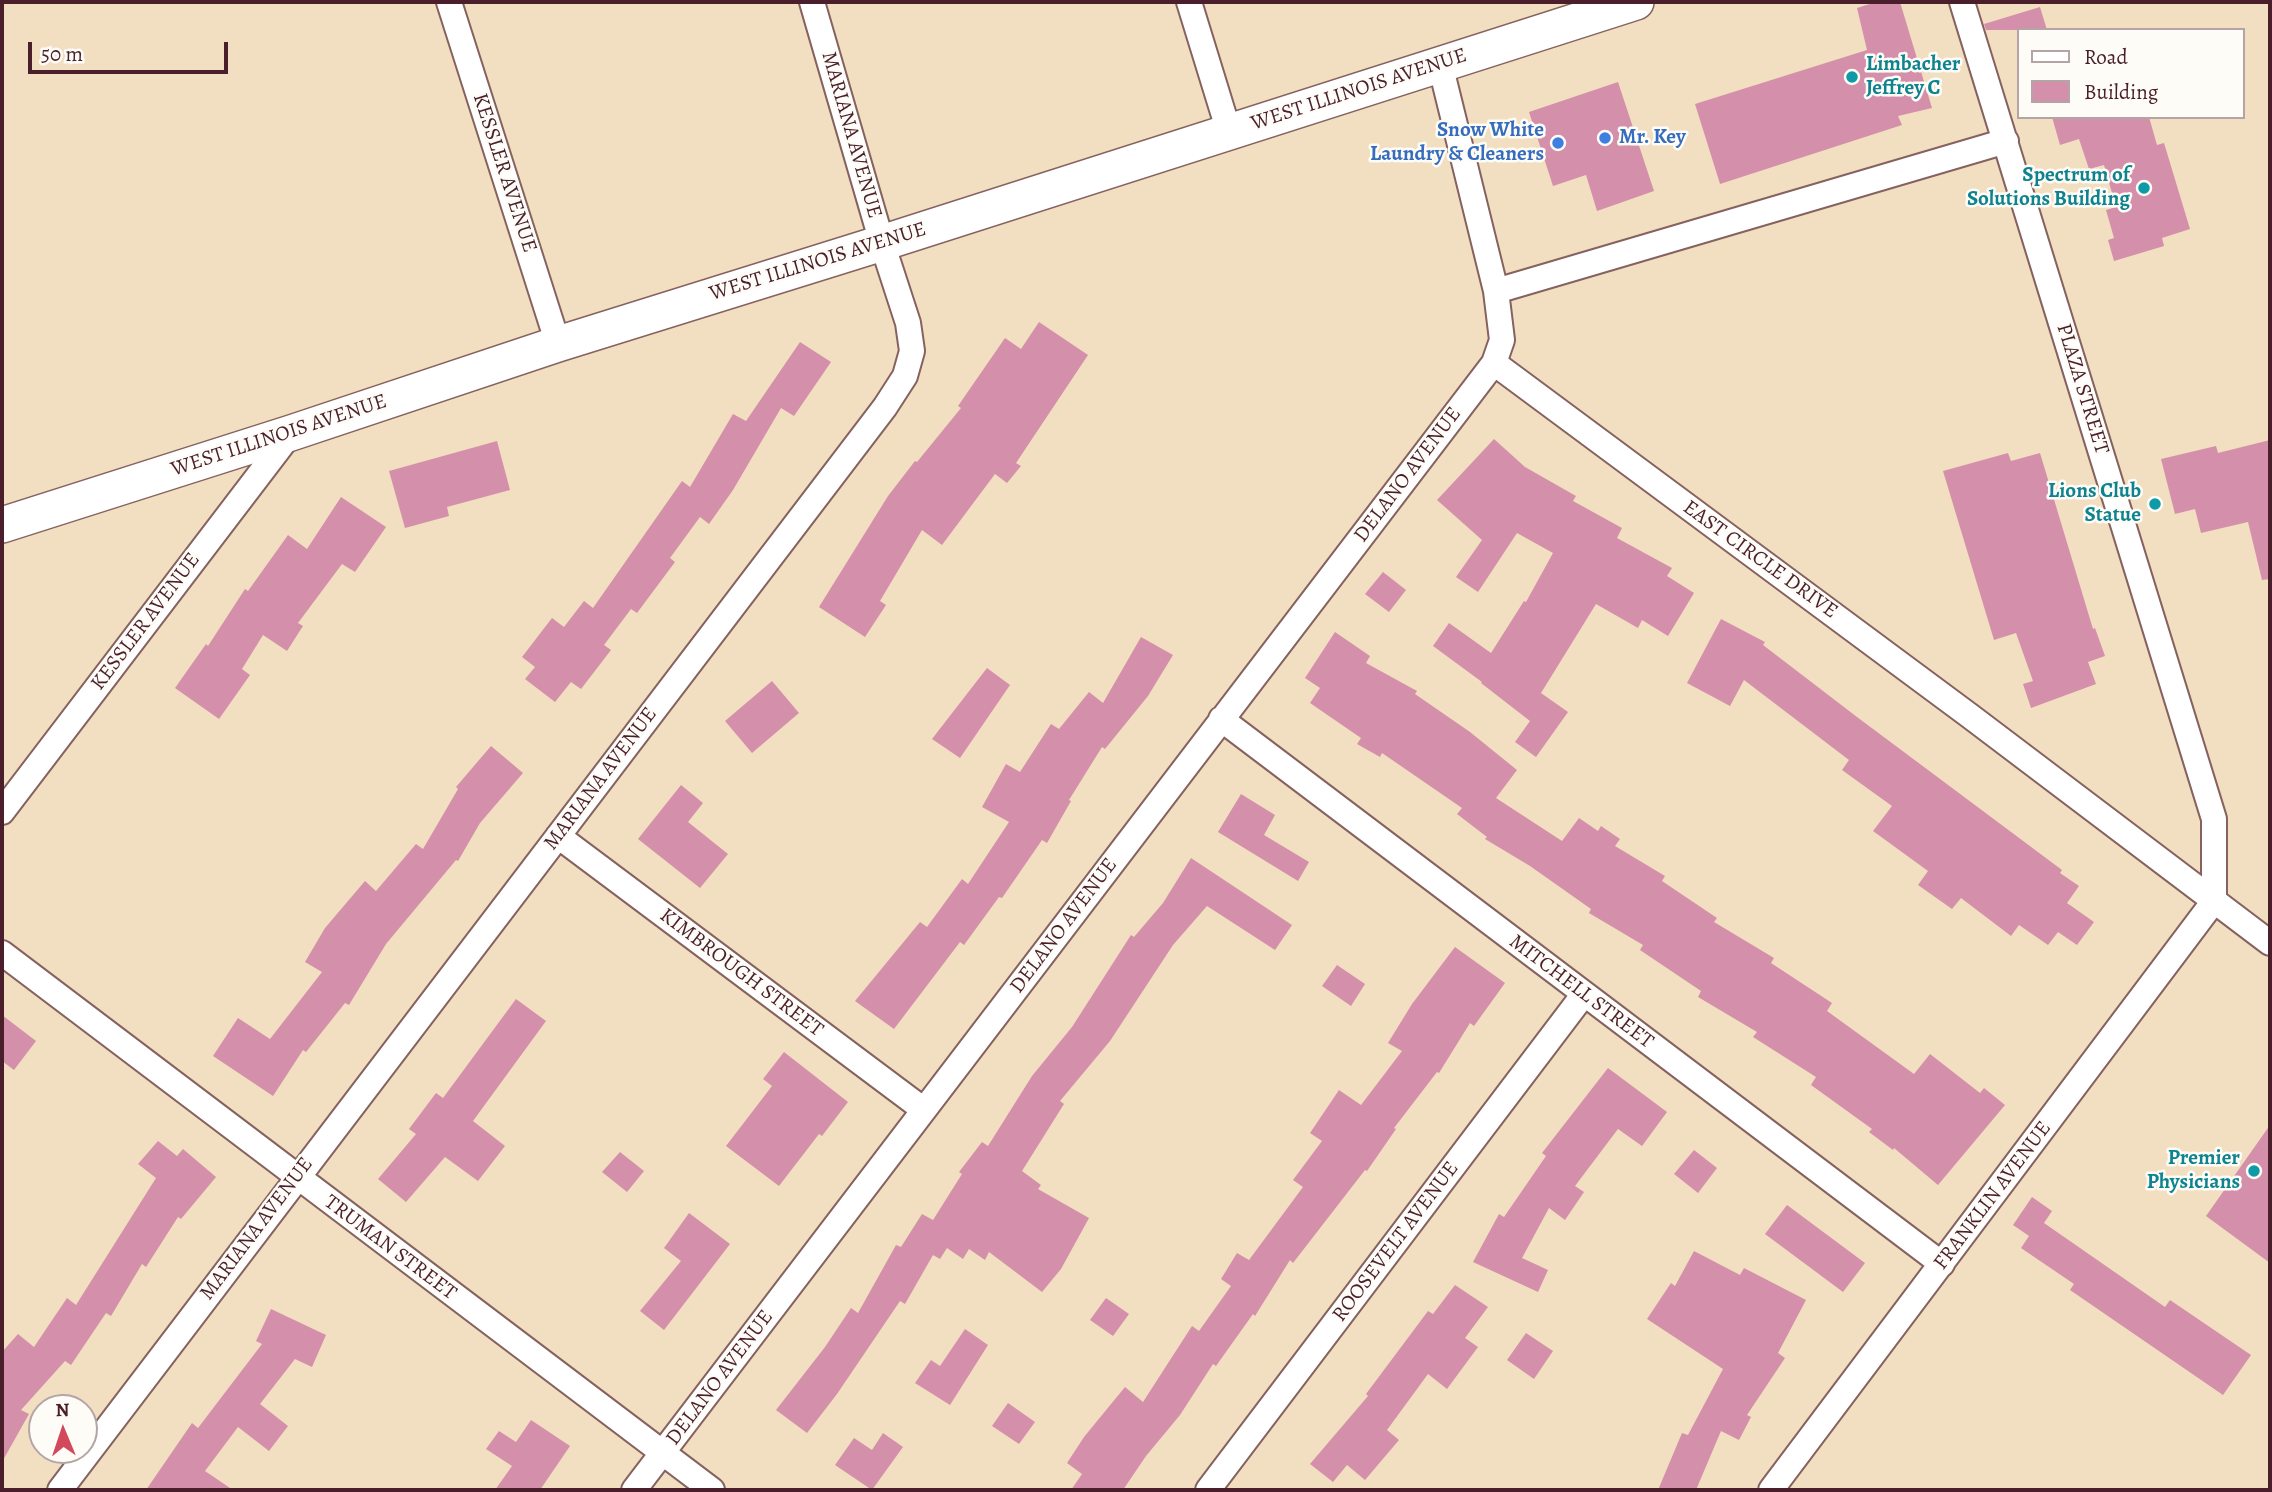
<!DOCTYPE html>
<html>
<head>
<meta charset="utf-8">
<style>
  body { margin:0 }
  #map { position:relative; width:2272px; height:1492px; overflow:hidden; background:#f2dec0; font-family:Alegreya,serif }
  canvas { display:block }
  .frame { position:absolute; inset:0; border:4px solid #4a1f2b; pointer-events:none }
  .legend { position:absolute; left:2017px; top:28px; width:228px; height:91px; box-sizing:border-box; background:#fdfcf7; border:2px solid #b5a4a5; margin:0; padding:9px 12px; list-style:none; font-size:21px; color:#4a1f2b }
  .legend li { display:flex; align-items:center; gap:14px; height:35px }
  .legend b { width:35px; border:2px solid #b5a4a5 }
  .north { position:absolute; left:28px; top:1394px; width:70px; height:70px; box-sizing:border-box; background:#fdfcf7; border:2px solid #b5a4a5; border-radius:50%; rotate:358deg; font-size:19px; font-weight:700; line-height:28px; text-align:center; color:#4a1f2b }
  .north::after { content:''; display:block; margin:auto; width:24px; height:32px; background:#d1495b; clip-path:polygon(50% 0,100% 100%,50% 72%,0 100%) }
  .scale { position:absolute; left:28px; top:42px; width:200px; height:32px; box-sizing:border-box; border:4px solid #4a1f2b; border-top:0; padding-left:9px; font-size:21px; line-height:24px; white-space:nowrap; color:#4a1f2b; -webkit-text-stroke:5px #fdfcf7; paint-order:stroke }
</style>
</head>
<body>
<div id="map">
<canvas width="2272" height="1492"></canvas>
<div class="frame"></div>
<ul class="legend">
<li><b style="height:9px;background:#fff"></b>Road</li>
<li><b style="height:19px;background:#d490aa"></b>Building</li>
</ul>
<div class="north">N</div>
<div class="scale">50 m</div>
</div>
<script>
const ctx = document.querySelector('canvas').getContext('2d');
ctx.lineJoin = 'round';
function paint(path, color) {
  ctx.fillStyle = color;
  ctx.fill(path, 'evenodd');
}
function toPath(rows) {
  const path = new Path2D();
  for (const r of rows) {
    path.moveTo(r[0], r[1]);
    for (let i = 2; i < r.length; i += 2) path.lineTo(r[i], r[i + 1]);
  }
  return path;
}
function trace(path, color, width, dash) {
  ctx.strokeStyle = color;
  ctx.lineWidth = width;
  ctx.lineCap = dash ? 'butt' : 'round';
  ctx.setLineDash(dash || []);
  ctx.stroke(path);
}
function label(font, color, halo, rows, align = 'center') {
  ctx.font = font + ' Alegreya,serif';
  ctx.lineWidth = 5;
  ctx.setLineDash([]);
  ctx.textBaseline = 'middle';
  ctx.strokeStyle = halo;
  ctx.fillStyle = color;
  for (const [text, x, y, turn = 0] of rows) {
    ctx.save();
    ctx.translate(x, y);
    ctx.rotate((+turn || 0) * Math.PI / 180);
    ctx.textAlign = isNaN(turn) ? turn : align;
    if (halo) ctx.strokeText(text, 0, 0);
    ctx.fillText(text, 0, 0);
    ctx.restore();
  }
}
const building = toPath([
  [1876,2,1900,2,1932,108,1898,116,1902,125,1720,184,1695,104,1867,50,1857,8],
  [2040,7,2047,30,1986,30,1984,24],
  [1618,82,1654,191,1597,211,1586,175,1553,186,1529,112],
  [2052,117,2149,117,2157,145,2164,143,2190,229,2162,238,2164,246,2114,261,2108,240,2114,238,2106,210,2116,207,2104,165,2089,169,2079,139,2060,145],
  [1039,322,1088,355,1016,463,1021,466,1007,483,995,474,942,545,922,530,880,601,886,605,865,637,819,607,888,496,915,461,917,462,961,408,958,406,1005,338,1021,349],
  [800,342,831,362,794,416,781,408,733,490,709,524,700,517,670,558,675,562,637,613,631,609,604,645,611,650,581,689,571,682,555,702,525,679,535,667,522,657,552,618,564,627,584,601,593,608,682,481,690,487,733,414,746,421],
  [1494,439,1525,467,1576,496,1573,501,1622,528,1617,538,1672,568,1667,576,1694,593,1668,636,1642,620,1638,628,1596,604,1541,693,1568,712,1536,757,1515,742,1530,721,1481,683,1482,682,1433,646,1449,623,1491,653,1524,601,1526,602,1553,553,1517,533,1478,592,1456,577,1482,540,1437,500],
  [2270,440,2270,579,2262,580,2248,522,2201,533,2195,509,2175,514,2161,459,2216,446,2218,453],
  [497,441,510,490,447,507,449,516,405,528,389,471],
  [2008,453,2011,461,2040,453,2093,629,2095,628,2105,656,2088,662,2096,684,2031,708,2023,684,2033,681,2016,633,1994,640,1943,471],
  [341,497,386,527,355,572,342,564,298,623,303,626,287,651,263,635,242,669,250,675,219,719,175,688,206,644,208,646,245,589,248,591,288,535,307,549],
  [1383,572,1406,590,1389,612,1365,594],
  [1721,619,1765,642,1763,645,1857,717,2062,870,2060,873,2079,886,2067,903,2094,922,2077,945,2058,932,2048,945,2019,925,2011,936,1961,898,1952,909,1918,885,1928,871,1873,831,1892,806,1842,770,1849,760,1744,680,1730,706,1687,683],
  [1335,632,1370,656,1366,663,1417,691,1415,694,1470,732,1517,770,1496,798,1562,841,1579,818,1598,831,1601,826,1620,839,1615,846,1665,876,1662,881,1717,918,1714,922,1774,958,1771,963,1832,1003,1827,1011,1914,1074,1930,1054,1980,1093,1984,1088,2005,1105,1938,1185,1894,1148,1893,1150,1869,1132,1872,1129,1811,1085,1816,1077,1753,1037,1757,1032,1698,997,1701,991,1640,950,1643,945,1589,913,1591,909,1530,866,1485,839,1487,837,1457,814,1462,808,1382,753,1380,757,1357,744,1361,738,1310,703,1320,688,1305,678],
  [1141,637,1173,655,1148,696,1105,749,1102,747,1069,800,1071,801,1047,843,1042,840,1002,898,999,897,964,945,960,942,894,1029,855,1001,920,922,927,927,962,879,968,884,1009,822,982,807,1006,764,1020,772,1051,724,1059,729,1089,692,1103,703],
  [987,668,1010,685,960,758,932,739],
  [772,681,799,713,752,753,725,721],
  [491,746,523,773,480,823,458,861,456,860,386,944,349,1005,345,1003,306,1052,303,1050,273,1096,213,1056,238,1018,270,1039,322,972,305,962,325,928,365,881,376,891,416,844,423,849,458,789,456,787],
  [681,785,703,803,688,822,728,854,700,888,638,839],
  [1241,794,1275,815,1264,835,1309,862,1298,881,1218,832],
  [1191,858,1292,925,1275,950,1207,906,1173,945,1110,1041,1060,1101,1064,1104,1022,1171,1041,1185,1038,1189,1089,1218,1061,1269,1042,1292,989,1252,985,1260,969,1249,963,1259,947,1248,940,1259,933,1255,905,1304,900,1301,837,1394,807,1433,776,1410,825,1347,851,1308,858,1313,896,1245,901,1247,922,1214,933,1220,962,1174,959,1172,982,1142,988,1146,1032,1076,1072,1027,1131,935,1134,937,1163,903],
  [1455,947,1505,983,1474,1026,1470,1023,1439,1073,1437,1072,1394,1128,1396,1129,1367,1171,1365,1170,1293,1263,1290,1260,1255,1316,1253,1314,1216,1366,1213,1364,1180,1415,1146,1456,1123,1490,1071,1490,1082,1474,1067,1463,1084,1437,1125,1387,1143,1402,1192,1326,1199,1331,1231,1286,1221,1279,1237,1253,1249,1260,1303,1187,1293,1180,1322,1141,1310,1133,1339,1090,1361,1105,1402,1051,1388,1043,1412,1004],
  [1337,965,1365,984,1351,1006,1322,986],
  [516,999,546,1021,473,1121,505,1146,478,1181,445,1157,406,1202,378,1179,416,1134,409,1129,436,1093,443,1098],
  [2,1015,36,1041,14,1070,2,1061],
  [784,1052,848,1102,822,1136,819,1134,779,1186,726,1146,772,1086,763,1079],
  [1608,1068,1667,1112,1642,1146,1618,1129,1575,1186,1584,1192,1565,1220,1549,1208,1522,1258,1548,1270,1538,1292,1473,1262,1499,1214,1504,1217,1546,1156,1542,1153],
  [2270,1125,2270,1263,2206,1216],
  [158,1141,177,1156,183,1149,216,1177,181,1219,178,1217,146,1267,142,1264,111,1316,106,1313,71,1365,65,1361,21,1410,29,1414,2,1462,2,1352,18,1334,34,1347,67,1298,76,1305,156,1178,138,1164],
  [1694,1150,1717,1168,1698,1193,1674,1174],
  [620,1152,644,1171,627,1192,602,1172],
  [2032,1197,2052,1211,2044,1223,2165,1307,2170,1300,2251,1355,2223,1395,2070,1290,2074,1284,2021,1248,2029,1236,2013,1225],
  [1787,1205,1865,1263,1843,1292,1765,1234],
  [689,1213,730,1244,664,1330,640,1311,681,1261,664,1248],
  [1694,1251,1740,1275,1744,1268,1806,1300,1778,1353,1785,1358,1747,1415,1751,1417,1739,1440,1721,1431,1696,1490,1658,1490,1682,1433,1688,1435,1723,1369,1647,1319,1671,1283,1675,1286],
  [1455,1285,1488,1307,1465,1338,1478,1347,1447,1389,1428,1374,1387,1430,1399,1440,1365,1480,1347,1465,1333,1482,1310,1464,1368,1396,1366,1394,1428,1311,1433,1314],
  [1106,1298,1129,1314,1113,1336,1090,1320],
  [271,1309,326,1335,312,1367,295,1359,260,1404,288,1426,269,1451,238,1427,205,1471,233,1490,146,1490,192,1423,198,1428,262,1344,256,1341],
  [965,1329,988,1345,950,1405,915,1383,931,1360,940,1366],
  [1526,1333,1553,1351,1534,1379,1507,1360],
  [1008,1403,1035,1422,1019,1444,992,1426],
  [531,1420,570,1446,540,1490,495,1490,512,1466,486,1449,499,1431,516,1442],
  [883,1433,903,1447,872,1490,835,1465,854,1438,872,1450]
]);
const street = toPath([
  [449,2,558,344],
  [1189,2,1229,132],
  [1440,64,1496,291,1502,340,1494,363,1970,716,2270,943],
  [1496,291,2006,141],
  [1221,719,1942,1264],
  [2,812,291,433],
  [558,836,924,1110],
  [2,953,712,1490],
  [60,1490,885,407,905,376,912,351,908,323,882,243,812,2],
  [634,1490,1494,363],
  [1208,1490,1584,994],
  [1771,1490,2214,901,2214,819,1962,2]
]);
const secondary = toPath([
  [2,525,291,433,558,344,882,243,1636,2]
]);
const markers = [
  [1852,77,7,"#0f9aa8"],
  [1605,138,7,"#3f7fe0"],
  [1558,143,7,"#3f7fe0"],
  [2144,188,7,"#0f9aa8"],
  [2155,504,7,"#0f9aa8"],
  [2254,1171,7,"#0f9aa8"]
];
const cultureNames = [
  ["Limbacher",1866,65,"left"],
  ["Jeffrey C",1866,89,"left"],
  ["Spectrum of",2130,176],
  ["Solutions Building",2130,200],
  ["Lions Club",2141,492],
  ["Statue",2141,516],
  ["Premier",2240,1159],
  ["Physicians",2240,1183]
];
const streetNames = [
  ["WEST ILLINOIS AVENUE",1359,90,-18],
  ["MARIANA AVENUE",851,135,74],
  ["KESSLER AVENUE",504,173,72],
  ["WEST ILLINOIS AVENUE",818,262,-17],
  ["PLAZA STREET",2082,389,73],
  ["WEST ILLINOIS AVENUE",279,436,-18],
  ["DELANO AVENUE",1408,475,-53],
  ["EAST CIRCLE DRIVE",1760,560,36],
  ["KESSLER AVENUE",146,622,-53],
  ["MARIANA AVENUE",601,779,-53],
  ["DELANO AVENUE",1064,926,-53],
  ["KIMBROUGH STREET",741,973,37],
  ["MITCHELL STREET",1581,992,37],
  ["FRANKLIN AVENUE",1993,1196,-53],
  ["MARIANA AVENUE",257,1229,-53],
  ["ROOSEVELT AVENUE",1396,1242,-53],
  ["TRUMAN STREET",390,1248,37],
  ["DELANO AVENUE",720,1378,-53]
];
const shopNames = [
  ["Snow White",1544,131],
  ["Laundry & Cleaners",1544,155],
  ["Mr. Key",1619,138,"left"]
];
paint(building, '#d490aa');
trace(street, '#85625f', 28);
trace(secondary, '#85625f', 38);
trace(street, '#fff', 24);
trace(secondary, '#fff', 35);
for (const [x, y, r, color] of markers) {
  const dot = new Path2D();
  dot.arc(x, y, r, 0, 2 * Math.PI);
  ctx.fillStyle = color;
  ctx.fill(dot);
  trace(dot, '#fdfcf7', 2.5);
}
label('bold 21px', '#0d838f', '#fdfcf7', cultureNames, 'right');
label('21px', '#4a1f2b', '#fdfcf7', streetNames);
label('bold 21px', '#366cbe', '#fdfcf7', shopNames, 'right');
</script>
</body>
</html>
